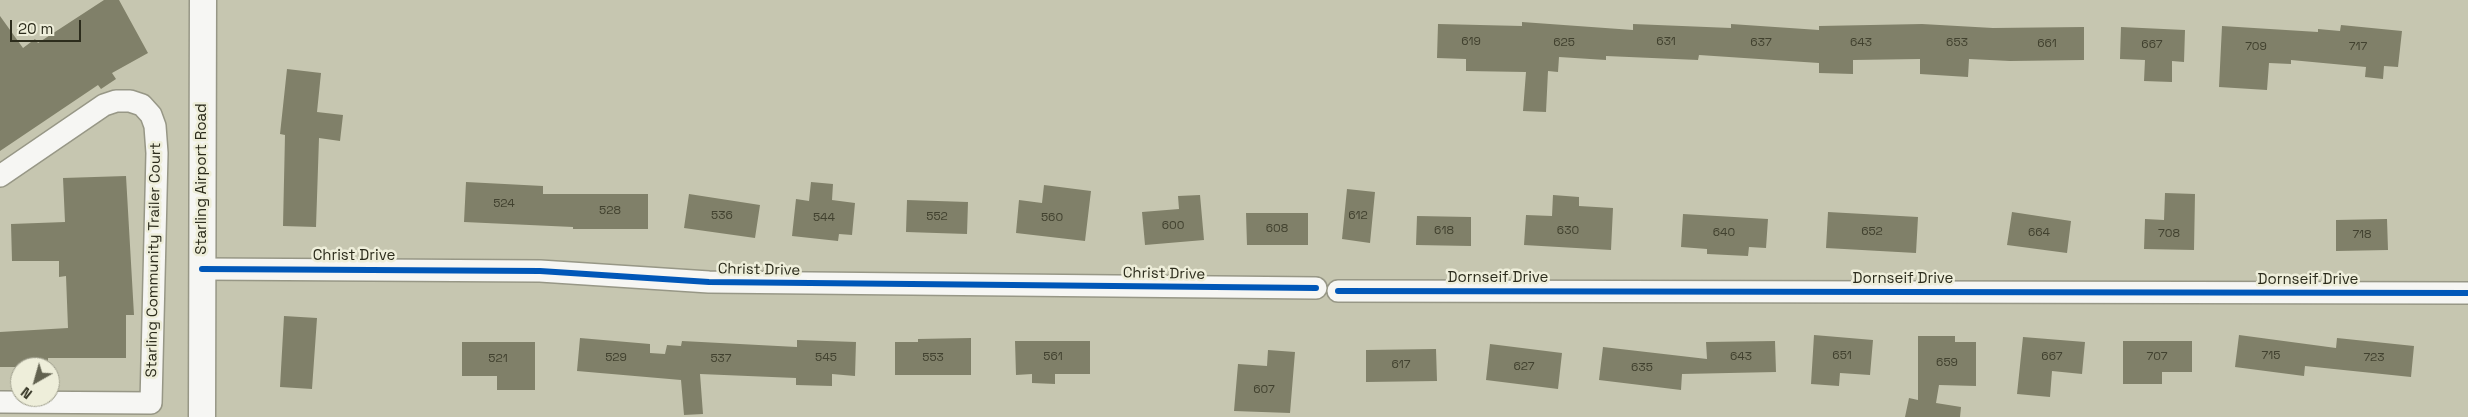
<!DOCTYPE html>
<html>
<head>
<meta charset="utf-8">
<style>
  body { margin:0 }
  #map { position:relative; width:2468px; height:417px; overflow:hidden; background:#c6c6b0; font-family:"Space Grotesk",sans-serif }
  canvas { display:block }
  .north { position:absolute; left:10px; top:357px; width:50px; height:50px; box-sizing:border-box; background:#eeeeda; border:1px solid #a0a08e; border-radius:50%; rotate:218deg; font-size:14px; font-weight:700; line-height:20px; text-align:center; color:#2c2c1c }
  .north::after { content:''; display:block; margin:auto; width:18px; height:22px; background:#626250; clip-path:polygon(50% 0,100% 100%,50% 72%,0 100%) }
  .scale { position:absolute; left:10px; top:20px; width:71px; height:22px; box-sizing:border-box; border:2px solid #2c2c1c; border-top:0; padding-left:6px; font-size:15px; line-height:18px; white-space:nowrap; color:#2c2c1c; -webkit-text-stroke:4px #eeeeda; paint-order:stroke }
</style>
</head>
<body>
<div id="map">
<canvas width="2468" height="417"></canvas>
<div class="north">N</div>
<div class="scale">20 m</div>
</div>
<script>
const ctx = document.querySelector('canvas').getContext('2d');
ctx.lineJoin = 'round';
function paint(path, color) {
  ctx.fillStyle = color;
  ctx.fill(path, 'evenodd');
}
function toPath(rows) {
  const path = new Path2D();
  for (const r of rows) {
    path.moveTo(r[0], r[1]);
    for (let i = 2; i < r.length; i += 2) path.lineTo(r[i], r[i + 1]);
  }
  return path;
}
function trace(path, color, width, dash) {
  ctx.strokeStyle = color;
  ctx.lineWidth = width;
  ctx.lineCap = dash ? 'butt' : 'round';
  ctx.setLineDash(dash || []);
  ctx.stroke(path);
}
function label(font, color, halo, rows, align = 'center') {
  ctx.font = font + ' "Space Grotesk",sans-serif';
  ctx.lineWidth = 5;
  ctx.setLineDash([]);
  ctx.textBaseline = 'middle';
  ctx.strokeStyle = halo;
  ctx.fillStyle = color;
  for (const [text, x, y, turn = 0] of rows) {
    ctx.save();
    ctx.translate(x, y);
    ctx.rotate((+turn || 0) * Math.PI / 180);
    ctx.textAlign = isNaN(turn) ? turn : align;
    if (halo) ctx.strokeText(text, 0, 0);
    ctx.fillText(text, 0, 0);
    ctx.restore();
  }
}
const building = toPath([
  [104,0,119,0,148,53,112,73,116,79,101,89,98,85,0,151,0,16,23,48,35,39,38,43],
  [1522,22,1633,30,1633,24,1731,28,1731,24,1819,30,1819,26,1922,24,1993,28,2084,27,2084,60,2010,61,1969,59,1968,77,1920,74,1920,59,1853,60,1853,74,1819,73,1819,63,1699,55,1698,60,1606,56,1606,60,1559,57,1558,72,1548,71,1546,112,1523,111,1526,72,1466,71,1466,59,1437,58,1438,24,1522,26],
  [2341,25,2402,31,2398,67,2384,66,2383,79,2365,77,2366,67,2291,60,2291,64,2269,63,2267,90,2219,87,2222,26,2318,32,2318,29,2340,31],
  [2121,27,2185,30,2184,62,2172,61,2172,82,2144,81,2145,60,2120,59],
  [287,69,321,73,317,112,343,115,340,141,319,138,316,227,283,226,285,135,280,134],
  [126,176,134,315,126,315,126,358,48,358,48,367,0,367,0,332,68,328,66,276,59,277,59,261,12,261,11,224,65,222,63,178],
  [466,182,543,186,543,194,648,194,648,229,573,229,573,227,464,222],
  [811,182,833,184,832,200,855,203,852,235,839,234,838,241,792,236,796,199,809,201],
  [1044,185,1091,191,1085,241,1016,233,1019,200,1042,203],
  [1347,189,1375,192,1370,243,1342,239],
  [2165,193,2195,194,2194,250,2144,249,2145,219,2164,220],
  [689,194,760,205,755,238,684,228],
  [1200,195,1204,240,1145,245,1142,212,1179,209,1178,196],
  [1553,195,1579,197,1579,206,1613,208,1611,250,1524,245,1526,215,1552,216],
  [907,200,968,202,967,234,906,232],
  [1828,212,1918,217,1916,253,1826,248],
  [2012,212,2071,221,2067,253,2007,245],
  [1246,213,1308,213,1308,245,1247,245],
  [1683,214,1768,219,1766,248,1749,247,1748,256,1707,254,1707,249,1681,247],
  [1417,216,1471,217,1471,246,1416,245],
  [2387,219,2388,250,2336,251,2336,220],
  [284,316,317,318,312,389,280,387],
  [1814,335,1873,340,1870,375,1840,373,1839,386,1811,384],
  [2239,335,2336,348,2337,338,2414,346,2411,377,2305,366,2304,376,2235,367],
  [1918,336,1955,336,1955,342,1976,342,1976,386,1939,385,1936,403,1961,407,1960,417,1905,417,1909,398,1918,400],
  [2023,337,2085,342,2082,374,2052,371,2050,397,2017,394],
  [580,338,650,344,650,353,665,354,667,345,681,346,682,341,797,347,797,340,856,342,855,376,832,374,832,386,796,385,796,378,700,374,703,414,684,415,681,380,577,371],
  [971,338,971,375,895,375,895,342,918,342,918,339],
  [1015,341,1090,341,1090,374,1055,374,1055,384,1032,383,1032,374,1016,375],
  [1775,341,1776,372,1682,374,1681,390,1599,380,1603,347,1707,359,1706,342],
  [2123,341,2192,341,2192,372,2162,372,2162,384,2123,384],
  [462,342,535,342,535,390,497,390,497,376,462,376],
  [1490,344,1562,353,1558,389,1486,380],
  [1436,349,1437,381,1366,382,1366,350],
  [1268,350,1295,352,1290,413,1234,411,1238,364,1267,366]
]);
const minor = toPath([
  [0,176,104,105,116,101,130,101,142,105,151,115,155,126,157,153,151,403,0,402],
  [202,269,540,271,709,282,1316,288],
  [1338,291,2468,293]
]);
const tertiary = toPath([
  [202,417,203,0]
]);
const cycleway = toPath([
  [202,269,540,271,709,282,1316,288],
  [1338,291,2468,293]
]);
const numberNames = [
  ["619",1471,42],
  ["631",1666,42],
  ["625",1564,43],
  ["637",1761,43],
  ["643",1861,43],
  ["653",1957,43],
  ["661",2047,44],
  ["667",2152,45],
  ["709",2256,47],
  ["717",2358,47],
  ["524",504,204],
  ["528",610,211],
  ["536",722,216],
  ["612",1358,216],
  ["552",937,217],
  ["544",824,218],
  ["560",1052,218],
  ["600",1173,226],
  ["608",1277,229],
  ["618",1444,231],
  ["630",1568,231],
  ["652",1872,232],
  ["640",1724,233],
  ["664",2039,233],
  ["708",2169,234],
  ["718",2362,235],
  ["651",1842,356],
  ["715",2271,356],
  ["561",1053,357],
  ["643",1741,357],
  ["667",2052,357],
  ["707",2157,357],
  ["529",616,358],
  ["545",826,358],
  ["553",933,358],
  ["723",2374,358],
  ["521",498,359],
  ["537",721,359],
  ["659",1947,363],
  ["617",1401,365],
  ["627",1524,367],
  ["635",1642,368],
  ["607",1264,390]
];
const streetNames = [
  ["Starling Airport Road",202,179,-90],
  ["Christ Drive",354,256],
  ["Starling Community Trailer Court",154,260,-89],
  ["Christ Drive",759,270,1],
  ["Christ Drive",1164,274,1],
  ["Dornseif Drive",1498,278],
  ["Dornseif Drive",1903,279],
  ["Dornseif Drive",2308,280]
];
paint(building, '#808069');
trace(minor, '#979786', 24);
trace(tertiary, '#979786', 29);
trace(minor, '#f6f6f3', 21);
trace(tertiary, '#f6f6f3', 26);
trace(cycleway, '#0057b8', 6);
label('12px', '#41412f', null, numberNames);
label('15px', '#2c2c1c', '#eeeeda', streetNames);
</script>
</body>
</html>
